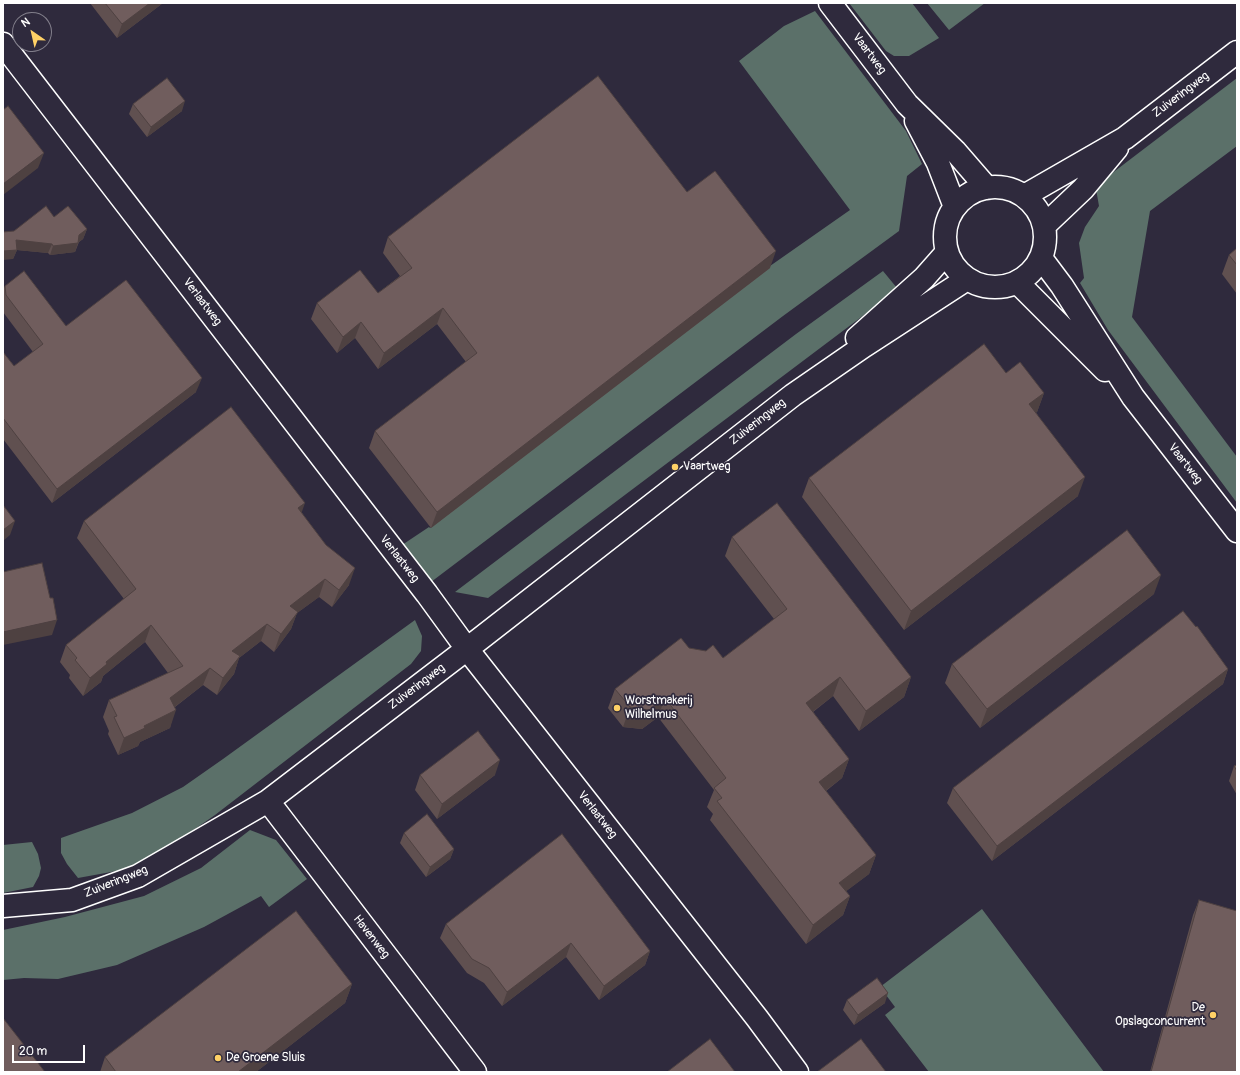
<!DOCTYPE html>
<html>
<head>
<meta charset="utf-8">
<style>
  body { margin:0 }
  #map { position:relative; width:1240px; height:1075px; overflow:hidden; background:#2f2a3d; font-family:Pangolin,sans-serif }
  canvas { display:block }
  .frame { position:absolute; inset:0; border:4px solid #fff; pointer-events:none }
  .north { position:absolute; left:12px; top:12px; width:40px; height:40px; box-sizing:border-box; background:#2f2a3d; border:1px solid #827f8b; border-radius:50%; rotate:326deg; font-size:11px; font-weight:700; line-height:16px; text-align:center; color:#fff }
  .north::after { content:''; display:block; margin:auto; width:14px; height:18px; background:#ffd166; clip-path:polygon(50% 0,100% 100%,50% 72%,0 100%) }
  .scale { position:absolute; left:12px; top:1045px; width:73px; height:18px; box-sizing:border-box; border:2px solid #fff; border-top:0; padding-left:5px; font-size:12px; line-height:14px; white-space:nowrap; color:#fff; -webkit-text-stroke:3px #2f2a3d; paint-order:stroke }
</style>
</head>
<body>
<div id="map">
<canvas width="1240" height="1075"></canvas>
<div class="frame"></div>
<div class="north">N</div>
<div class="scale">20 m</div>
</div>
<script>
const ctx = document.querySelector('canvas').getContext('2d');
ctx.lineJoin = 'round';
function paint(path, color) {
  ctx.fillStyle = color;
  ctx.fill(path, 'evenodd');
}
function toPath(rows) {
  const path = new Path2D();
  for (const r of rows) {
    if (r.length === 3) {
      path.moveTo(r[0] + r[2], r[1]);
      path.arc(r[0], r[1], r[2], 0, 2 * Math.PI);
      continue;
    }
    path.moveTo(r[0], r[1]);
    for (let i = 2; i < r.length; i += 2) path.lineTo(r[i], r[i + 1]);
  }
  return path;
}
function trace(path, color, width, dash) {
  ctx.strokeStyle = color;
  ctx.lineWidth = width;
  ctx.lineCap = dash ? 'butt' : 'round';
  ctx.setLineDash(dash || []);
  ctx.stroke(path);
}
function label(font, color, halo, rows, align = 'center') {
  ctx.font = font + ' Pangolin,sans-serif';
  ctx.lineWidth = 3.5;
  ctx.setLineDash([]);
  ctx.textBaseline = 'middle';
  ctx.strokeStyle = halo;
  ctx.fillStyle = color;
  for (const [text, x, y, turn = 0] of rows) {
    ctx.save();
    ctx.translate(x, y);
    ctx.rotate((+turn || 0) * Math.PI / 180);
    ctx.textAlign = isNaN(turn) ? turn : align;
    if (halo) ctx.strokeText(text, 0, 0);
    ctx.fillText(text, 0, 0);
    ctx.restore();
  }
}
const green = toPath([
  [849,3,912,3,939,38,909,56,894,56,886,51],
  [927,3,985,3,949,30],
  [815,11,906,131,922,164,907,176,899,231,783,316,431,582,402,545,429,527,430,528,770,266,850,210,739,61,784,26],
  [1237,78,1237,146,1150,211,1132,317,1237,457,1237,503,1108,330,1080,283,1084,278,1079,243,1085,227,1099,206,1096,189,1111,174],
  [883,271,897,288,868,312,488,598,455,592,796,334],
  [415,620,422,636,421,651,411,664,215,815,185,836,133,868,78,878,67,864,61,853,61,838,132,813,183,787,223,759],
  [250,830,276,840,307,879,269,907,261,896,204,927,117,965,58,979,24,978,3,980,3,930,65,917,144,896,201,868],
  [32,842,38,854,41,868,39,876,33,887,3,893,3,845],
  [982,909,1104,1072,929,1072,885,1015,895,1007,880,987]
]);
const minor = toPath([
  [830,3,907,104,955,151,987,188],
  [3,44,427,594,467,649,757,1018,797,1072],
  [916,121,938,163,955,207],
  [995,237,50],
  [1024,196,1125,138,1237,52],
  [1044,226,1083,189,1117,148],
  [1041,258,1062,286,1133,397,1237,531],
  [1017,282,1105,370],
  [857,338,924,278,947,252],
  [268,801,475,1072],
  [3,906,72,900,138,876,268,801,467,649,793,395,864,346,967,279]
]);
const wall = toPath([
  [90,3,163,3,117,38],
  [133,104,182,111,147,137,129,114],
  [687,192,770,268,431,528,369,448,375,431,466,362,437,324,378,369,355,338,337,353,311,319,317,303,378,293,400,276,383,253,388,237],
  [54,217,87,229,83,239,79,242,75,252,50,255,48,253,17,250,13,259,14,231],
  [1237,248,1237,294,1222,274,1229,255],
  [5,286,66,326,196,392,52,503,3,439,3,352,14,366,33,352,3,312,3,290],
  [1006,373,1044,393,1037,412,1036,412,1078,496,904,630,802,497,809,478],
  [302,513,349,585,332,607,319,597,297,613,291,629,274,652,261,641,239,658,234,674,217,695,203,685,175,707,170,728,140,742,138,746,118,755,108,734,109,731,103,717,109,700,168,673,145,642,103,676,101,682,83,696,69,678,70,675,60,662,66,645,124,599,77,538,84,521],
  [732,537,911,677,904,697,859,731,833,696,813,712,849,759,842,778,826,791,876,855,869,874,846,891,850,896,843,915,806,944,710,820,713,814,707,807,714,790,658,717,642,729,623,727,608,708,615,689,723,658,774,619,725,556],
  [1154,594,980,728,945,683,952,664],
  [1228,669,1223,684,992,861,947,803,953,788],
  [1237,765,1237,795,1229,781,1234,766],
  [420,775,495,775,437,819,415,790],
  [404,833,454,849,450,859,426,877,400,843],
  [1199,900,1237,1072,1150,1072,1193,915],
  [446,924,650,951,645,965,599,1000,566,957,502,1006,484,983,467,973,440,938],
  [352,984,345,1003,256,1072,100,1072,105,1057],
  [847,1000,885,1003,854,1025,843,1010]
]);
const shadedWall = toPath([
  [150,3,163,3,117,38,122,24],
  [185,101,182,111,147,137,151,127],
  [44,153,38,168,3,195,3,184],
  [87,229,83,239,77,243,78,243,75,252,50,255,53,246,79,235],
  [16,240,52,244,48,253,17,250,13,259,3,260,3,251],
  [776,251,770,268,431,528,437,512],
  [443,308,437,324,378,369,384,353],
  [361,322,355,338,337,353,343,337],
  [202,378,196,392,52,503,57,489],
  [1044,393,1037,412,1022,423,1029,404],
  [1085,477,1078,496,904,630,911,611],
  [305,503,299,520,298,508],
  [15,521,10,535,3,541,3,530],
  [355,568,349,585,332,607,339,590],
  [1161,575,1154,594,980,728,987,709],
  [325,579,319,597,297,613,291,629,274,652,290,606],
  [57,620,52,635,3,645,3,632],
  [267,624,261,641,239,658,234,674,217,695,232,651],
  [151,625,145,642,103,676,101,682,83,696,90,678,106,662],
  [210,668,203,685,164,715,170,698],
  [1228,669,1223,684,992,861,997,846],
  [840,677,833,696,799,722,806,703],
  [911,677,904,697,859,731,866,711],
  [665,698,658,717,642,729,623,727,630,707],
  [176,710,170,728,140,742,138,746,118,755,124,738,144,726],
  [849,759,842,778,812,801,819,782],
  [500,760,495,775,437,819,442,804],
  [454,849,450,859,426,877,430,867],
  [876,855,869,874,832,902,839,883],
  [850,896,843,915,806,944,813,925],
  [571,943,566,957,502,1006,507,992],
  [650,951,645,965,599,1000,604,986],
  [352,984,345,1003,256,1072,238,1072],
  [888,993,885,1003,854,1025,858,1015]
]);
const building = toPath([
  [105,3,150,3,122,24,105,3],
  [598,76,687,192,715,171,776,251,437,512,375,431,477,353,443,308,384,353,361,322,343,337,317,303,360,270,378,293,412,268,388,237,598,76],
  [167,78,185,101,151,127,133,104,167,78],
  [8,106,44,153,3,184,3,110,8,106],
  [46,206,54,217,68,206,87,229,79,235,78,243,53,246,52,244,16,240,17,250,3,251,3,232,14,231,46,206],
  [1237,248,1237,265,1229,255,1237,248],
  [24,271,66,326,126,280,202,378,57,489,3,418,3,352,14,366,43,344,6,295,5,286,24,271],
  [984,344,1006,373,1020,362,1044,393,1029,404,1085,477,911,611,809,478,984,344],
  [231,407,305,503,298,508,326,545,355,568,339,590,325,579,290,606,298,612,281,634,267,624,232,651,240,656,223,678,210,668,170,698,176,710,144,726,145,728,124,738,114,717,117,716,109,700,183,666,151,625,106,662,107,664,90,678,75,660,77,658,66,645,136,589,84,521,231,407],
  [777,503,911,677,866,711,840,677,806,703,849,759,819,782,876,855,839,883,850,896,813,925,717,801,722,798,714,788,726,778,665,698,649,710,630,707,615,689,681,638,689,648,706,651,713,645,723,658,787,609,732,537,777,503],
  [3,505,15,521,3,530,3,505],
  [1127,530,1161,575,987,709,952,664,1127,530],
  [42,563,50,598,53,598,57,620,3,632,3,572,42,563],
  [1183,611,1196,627,1197,626,1228,669,997,846,953,788,1183,611],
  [478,731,500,760,442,804,420,775,478,731],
  [1237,765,1237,771,1234,766,1237,765],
  [427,814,454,849,430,867,404,833,427,814],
  [562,834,650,951,604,986,571,943,507,992,489,968,472,959,446,924,562,834],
  [1199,900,1237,911,1237,1072,1151,1072,1199,900],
  [296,911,352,984,238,1072,116,1072,105,1057,296,911],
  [877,978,888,993,858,1015,847,1000,877,978],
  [3,1018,45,1072,3,1072,3,1018],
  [710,1039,735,1072,667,1072,710,1039],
  [861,1039,886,1072,817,1072,861,1039]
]);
const markers = [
  [675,467,4,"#ffd166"],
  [617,708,4,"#ffd166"],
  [1213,1015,4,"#ffd166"],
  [218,1058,4,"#ffd166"]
];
const streetNames = [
  ["Vaartweg",869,54,53],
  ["Zuiveringweg",1181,95,-37],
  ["Verlaatweg",202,302,53],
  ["Zuiveringweg",758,422,-38],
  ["Vaartweg",1185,464,52],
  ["Verlaatweg",399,559,52],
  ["Zuiveringweg",417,687,-37],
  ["Verlaatweg",597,815,52],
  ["Zuiveringweg",116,882,-22],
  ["Havenweg",371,937,52]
];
const poiNames = [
  ["Vaartweg",683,467],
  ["Worstmakerij",625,701],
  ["Wilhelmus",625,715],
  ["De",1205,1008,"right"],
  ["Opslagconcurrent",1205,1022,"right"],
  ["De Groene Sluis",226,1058]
];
paint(green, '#5b7069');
trace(minor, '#fff', 25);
trace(minor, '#2f2a3d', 22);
paint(wall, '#605050');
paint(shadedWall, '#4e4141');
paint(building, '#705d5d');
trace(building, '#4e4141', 1);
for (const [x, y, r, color] of markers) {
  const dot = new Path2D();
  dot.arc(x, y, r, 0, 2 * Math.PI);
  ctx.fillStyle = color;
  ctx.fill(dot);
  trace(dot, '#2f2a3d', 1.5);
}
label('12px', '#fff', '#2f2a3d', streetNames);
label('12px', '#fff', '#2f2a3d', poiNames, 'left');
</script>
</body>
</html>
